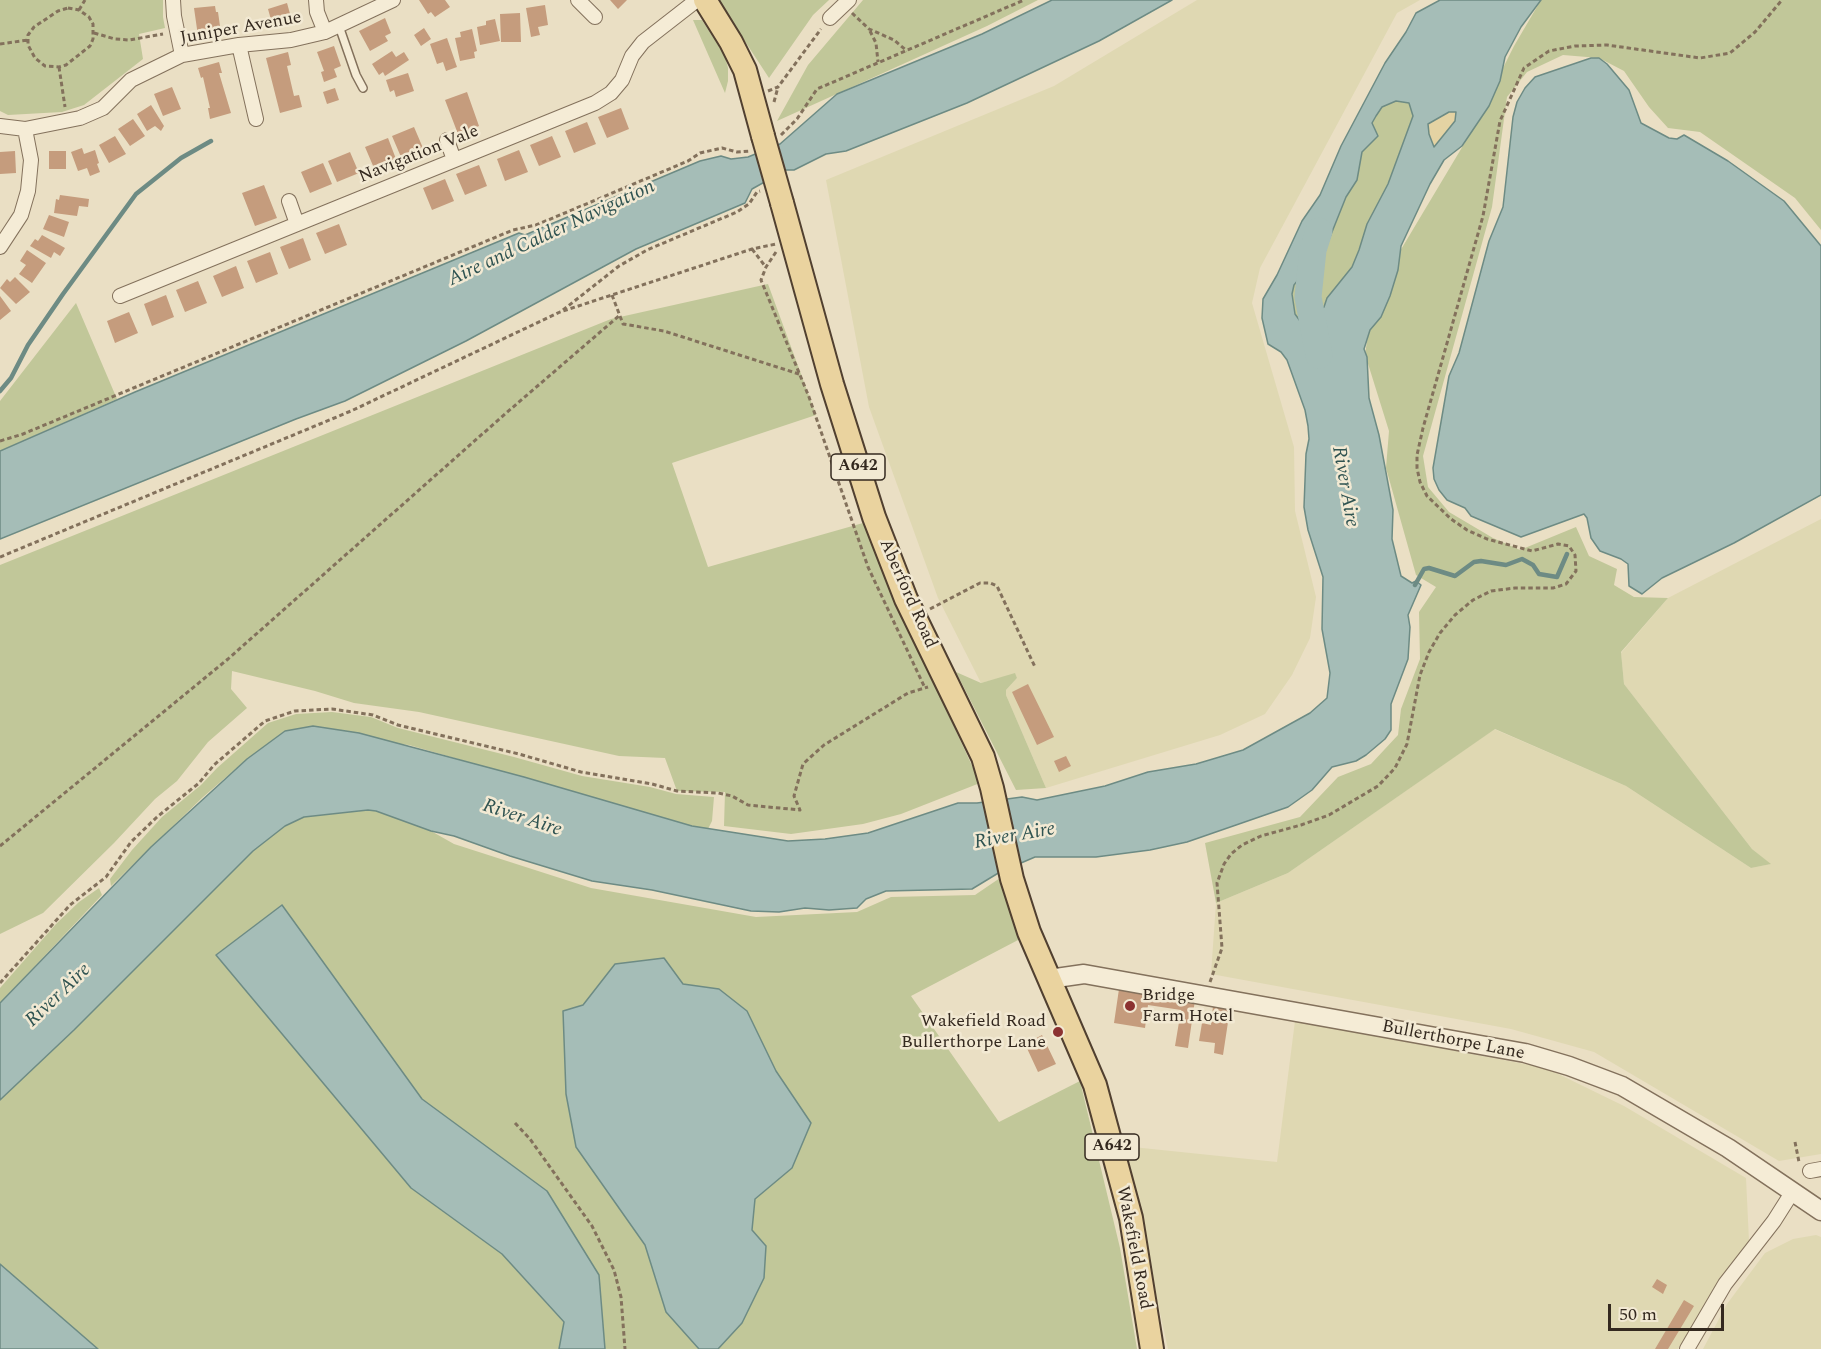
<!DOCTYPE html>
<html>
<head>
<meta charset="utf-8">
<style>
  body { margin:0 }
  #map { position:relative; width:1821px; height:1349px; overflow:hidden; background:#eadfc4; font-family:Spectral,serif }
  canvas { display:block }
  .scale { position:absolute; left:1608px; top:1304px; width:116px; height:27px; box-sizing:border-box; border:3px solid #34291f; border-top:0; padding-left:8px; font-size:18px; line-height:21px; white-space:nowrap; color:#34291f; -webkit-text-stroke:4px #f2e9d3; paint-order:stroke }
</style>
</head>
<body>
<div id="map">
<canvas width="1821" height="1349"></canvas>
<div class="scale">50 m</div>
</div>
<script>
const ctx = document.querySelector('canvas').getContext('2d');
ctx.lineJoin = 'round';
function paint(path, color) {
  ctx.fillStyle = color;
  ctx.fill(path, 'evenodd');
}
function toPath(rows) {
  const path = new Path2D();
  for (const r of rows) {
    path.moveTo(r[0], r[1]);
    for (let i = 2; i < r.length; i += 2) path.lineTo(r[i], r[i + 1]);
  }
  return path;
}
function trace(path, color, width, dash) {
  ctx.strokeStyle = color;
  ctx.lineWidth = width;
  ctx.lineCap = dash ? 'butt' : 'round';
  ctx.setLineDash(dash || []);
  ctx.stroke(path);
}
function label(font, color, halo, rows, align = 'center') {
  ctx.font = font + ' Spectral,serif';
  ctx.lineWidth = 5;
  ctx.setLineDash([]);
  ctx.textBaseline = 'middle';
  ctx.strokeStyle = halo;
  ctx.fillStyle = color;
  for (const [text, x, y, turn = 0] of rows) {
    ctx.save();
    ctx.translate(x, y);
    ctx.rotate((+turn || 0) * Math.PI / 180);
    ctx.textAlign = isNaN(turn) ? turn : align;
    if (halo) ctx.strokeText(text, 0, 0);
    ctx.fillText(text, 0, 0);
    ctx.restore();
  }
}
const farmland = toPath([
  [1197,0,1420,0,1397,13,1260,268,1252,303,1294,447,1295,511,1316,597,1310,638,1292,675,1265,714,1220,735,1046,788,1006,695,1006,690,1017,678,1015,674,981,683,938,598,869,407,826,180,1054,86],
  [1821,519,1821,1154,1779,1161,1594,1052,1511,1029,1211,974,1216,903,1288,873,1494,729,1626,786,1751,868,1770,864,1752,849,1624,684,1621,653,1668,598],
  [1295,1021,1546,1068,1624,1106,1746,1178,1749,1241,1715,1289,1678,1349,1168,1349,1123,1146,1277,1162],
  [1816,1235,1821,1237,1821,1349,1703,1349,1727,1304,1765,1253,1793,1239]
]);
const green = toPath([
  [0,0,163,0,163,17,165,28,139,34,143,59,84,105,62,112,8,115,0,111],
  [718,0,829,0,813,15,769,78],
  [863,0,1038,0,987,26,777,121,808,65],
  [1541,0,1821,0,1821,230,1795,198,1700,132,1668,128,1649,107,1624,71,1599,58,1563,55,1527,72,1507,97,1492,207,1423,456,1428,487,1449,512,1493,538,1520,550,1576,527,1589,556,1617,569,1614,585,1634,597,1668,598,1621,652,1624,684,1752,849,1771,864,1751,868,1626,786,1495,729,1288,873,1216,903,1205,843,1300,817,1338,777,1371,764,1398,735,1401,709,1420,659,1419,612,1436,587,1416,575,1386,468,1389,431,1365,354,1375,293,1470,134,1514,46],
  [693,20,702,20,725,56,728,68,728,81,725,93],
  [1396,101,1409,103,1413,116,1388,184,1367,224,1359,250,1352,267,1327,298,1324,307,1308,323,1304,323,1300,321,1295,314,1292,294,1294,285,1307,269,1317,261,1319,251,1328,242,1346,197,1357,180,1362,152,1378,136,1372,123,1376,116,1382,107],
  [768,284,816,415,672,463,708,567,863,523,890,588,980,783,901,814,863,824,791,834,724,826,725,792,677,791,665,758,619,756,419,712,354,703,315,691,232,671,231,689,247,708,208,742,177,781,155,799,114,843,43,913,0,934,0,565,611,319],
  [76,303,117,399,0,451,0,401],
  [956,672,981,683,1015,673,1017,678,1006,690,1006,695,1046,788,1016,790],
  [332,712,371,717,398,728,514,757,582,776,650,787,676,794,714,797,712,821,708,829,692,826,409,745,285,731,247,759,203,797,111,886,110,879,132,850,162,817,201,785,217,768,268,723,296,714],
  [368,810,376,811,431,831,454,844,591,888,756,917,857,912,891,897,975,895,1000,878,1020,939,911,996,999,1122,1080,1081,1120,1248,1137,1349,718,1349,742,1323,766,1246,752,1230,755,1199,792,1168,810,1123,719,989,683,984,615,965,583,1005,564,1011,576,1147,645,1245,666,1312,699,1349,605,1349,599,1275,547,1191,422,1099,282,905,216,955,411,1188,502,1254,564,1323,559,1349,98,1349,0,1264,0,1100,74,1030,253,850,285,826,304,817],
  [99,888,102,895,0,1003,0,988,56,924,79,902]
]);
const sand = toPath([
  [1449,112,1456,112,1456,121,1434,147,1428,134,1428,124]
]);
const water = toPath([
  [1052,0,1172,0,1099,41,967,103,846,151,826,154,794,170,786,170,752,189,745,203,636,249,466,341,345,401,296,419,0,539,0,451,135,392,268,337,519,233,525,235,700,161,721,156,731,159,748,157,780,144,837,94,982,34,1052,0],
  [1440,0,1541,0,1521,27,1505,57,1500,81,1489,106,1462,146,1444,160,1430,184,1401,246,1398,270,1390,296,1381,317,1370,330,1364,349,1367,357,1369,398,1379,435,1393,510,1392,539,1401,576,1412,583,1416,581,1421,585,1408,615,1410,627,1408,659,1391,704,1391,730,1385,739,1366,755,1356,761,1332,767,1312,790,1288,807,1187,842,1150,850,1096,857,1035,857,1000,872,972,889,886,891,866,899,857,908,829,910,805,908,779,912,751,911,652,890,592,881,510,856,454,836,431,831,376,811,368,810,304,817,285,826,253,851,74,1030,0,1100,0,1003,151,847,247,759,285,731,313,726,359,733,524,777,692,826,788,841,825,839,868,833,958,803,977,803,1022,797,1037,800,1105,786,1148,772,1196,764,1243,750,1310,713,1327,698,1330,673,1322,629,1323,577,1308,530,1304,507,1306,454,1309,439,1308,426,1305,410,1287,360,1281,352,1268,344,1262,318,1263,299,1277,275,1302,221,1320,195,1341,146,1385,63,1406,32,1416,13,1440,0],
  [1396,101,1409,103,1413,116,1388,184,1367,224,1359,250,1352,267,1327,298,1324,307,1308,323,1304,323,1300,321,1295,314,1292,294,1294,285,1307,269,1319,261,1321,256,1319,251,1328,242,1346,197,1357,180,1362,152,1378,136,1372,123,1376,116,1382,107,1396,101],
  [1449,112,1456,112,1455,121,1434,147,1429,134,1428,124,1449,112],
  [1591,58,1599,58,1607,64,1629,90,1641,123,1669,138,1677,139,1684,135,1728,161,1784,201,1821,246,1821,495,1734,543,1662,578,1642,594,1629,586,1628,564,1621,559,1600,551,1591,538,1587,518,1584,514,1521,537,1471,516,1465,508,1447,500,1439,490,1434,479,1433,468,1449,376,1459,353,1489,241,1503,207,1513,117,1517,102,1525,88,1535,77,1591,58],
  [282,905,422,1099,547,1191,599,1275,605,1349,559,1349,564,1322,502,1254,411,1188,216,955,282,905],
  [664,958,683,984,719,989,747,1011,776,1071,811,1123,792,1168,755,1199,752,1230,766,1246,764,1278,742,1323,718,1349,699,1349,666,1312,645,1245,576,1147,566,1094,563,1011,583,1005,615,964,664,958],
  [0,1264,98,1349,0,1349,0,1264]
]);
const stream = toPath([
  [0,391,11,378,28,345,63,294,136,194,181,158,211,141],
  [1415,585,1424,569,1429,568,1455,576,1474,562,1481,561,1506,565,1522,559,1533,565,1539,574,1557,577,1567,554]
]);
const river = toPath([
  [1319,231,1313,250,1308,297,1319,355]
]);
const building = toPath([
  [419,0,445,0,450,7,435,17,431,12,428,14],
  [610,0,627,0,618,9],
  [287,3,292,21,273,27,268,9],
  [545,5,548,25,538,27,540,35,531,37,526,8],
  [215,6,216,12,218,12,221,33,198,36,194,8],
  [520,13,521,42,501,42,500,14],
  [385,18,391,33,385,36,388,41,370,51,359,31],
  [495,19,500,41,480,45,477,27,486,25,486,21],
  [424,28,431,39,421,46,414,35],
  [472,29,477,51,474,52,475,58,460,61,455,38,461,37,460,32],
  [447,38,457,67,446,71,443,62,437,64,430,44],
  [334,46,341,66,334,69,337,77,324,82,321,72,324,71,317,52],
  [392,51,396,57,404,52,409,60,385,76,383,72,379,75,372,64],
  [288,52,291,65,287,66,294,96,299,95,302,107,280,113,266,58],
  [219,62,222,73,219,73,231,113,210,119,208,108,210,108,203,77,201,78,198,68],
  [408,73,414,91,396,97,394,90,390,92,386,80],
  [172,87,181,109,163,116,154,94],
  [335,88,339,100,327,104,323,92],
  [467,92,479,126,458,134,445,100],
  [151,105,164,126,161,131,155,126,147,131,137,114],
  [621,108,629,129,607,138,598,117],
  [133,119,145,136,130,146,118,129],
  [587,122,596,144,574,153,565,131],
  [414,127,423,148,401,157,392,136],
  [115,136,126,154,109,163,99,145],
  [552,136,561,157,539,166,530,145],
  [388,138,396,159,374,168,365,147],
  [82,148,84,154,95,150,99,163,97,164,100,172,90,176,87,168,78,171,71,152],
  [519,150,528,172,505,181,497,159],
  [15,151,16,173,0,174,0,152],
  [49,151,66,151,66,169,49,169],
  [350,152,359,173,337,182,328,161],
  [323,163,332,184,310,193,301,172],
  [479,165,487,186,465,195,456,174],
  [445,179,454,201,432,210,423,188],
  [264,185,277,218,255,226,242,193],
  [60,195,89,199,88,207,79,206,77,216,54,213,56,199,59,200],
  [49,215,69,222,64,237,43,229],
  [339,224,347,245,325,254,316,233],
  [42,235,65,248,60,256,54,252,51,258,30,246,35,239,38,241],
  [303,238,311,260,289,269,280,247],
  [27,250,46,263,32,283,19,274,26,265,20,261],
  [270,252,278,274,256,283,247,261],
  [236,266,244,288,222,297,213,276],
  [15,277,30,292,16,304,0,288,7,279,10,282],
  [198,281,207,303,185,312,176,290],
  [166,295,174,317,152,326,144,304],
  [0,296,11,311,0,320],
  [129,312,138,333,115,343,107,321],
  [1028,684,1054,737,1037,745,1012,692],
  [1066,756,1071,766,1059,772,1054,761],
  [1119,989,1195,1000,1188,1048,1175,1046,1181,1010,1148,1005,1145,1028,1114,1023],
  [1213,1006,1230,1009,1223,1055,1214,1053,1215,1043,1199,1041,1202,1023,1211,1025],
  [1042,1035,1056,1064,1038,1072,1025,1044],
  [1657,1279,1667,1285,1663,1294,1652,1287],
  [1684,1300,1694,1306,1668,1349,1655,1349]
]);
const path = toPath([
  [68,8,79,10,89,17,93,24,93,39,90,46,66,65,59,67,45,66,35,58,28,45,28,35,34,27,58,11,68,8],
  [79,10,85,0],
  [852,13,869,29,894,40,907,51],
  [870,31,876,43,878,62],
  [94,33,115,39,129,40,163,34],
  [0,44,28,40],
  [59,67,65,107],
  [768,91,778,87,821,29],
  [774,102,778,87],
  [781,135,797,119,817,89,1024,0],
  [752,249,765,266],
  [776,252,766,267,761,280,809,397,868,567,925,688],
  [612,295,623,324,664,331,799,374],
  [563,310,619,266,647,250,737,212,749,204,757,192,760,191],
  [0,441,23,434,513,230,536,225,591,202,688,161,700,153,722,148,737,152,750,151],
  [0,557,351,411,560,312,752,249,776,244],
  [930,609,980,583,990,583,997,586,1035,667],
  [0,846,228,659,505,414,620,315],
  [1210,982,1222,948,1217,883,1224,864,1231,854,1242,845,1261,836,1301,825,1329,815,1378,786,1395,768,1407,744,1420,675,1429,652,1440,633,1455,615,1473,600,1491,591,1515,588,1553,588,1566,584,1576,571,1575,555,1569,546,1558,544,1532,551,1487,539,1467,530,1451,519,1427,496,1420,482,1417,468,1417,455,1423,428,1483,216,1500,121,1524,68,1549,51,1575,46,1607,45,1700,58,1730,53,1755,32,1782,0],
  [0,983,70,905,106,877,131,842,157,817,199,783,214,765,265,721,295,711,332,709,373,715,398,725,519,754,581,772,652,784,677,791,718,793,732,796,748,805,800,810,794,796,803,764,824,745,908,693,928,687],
  [515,1123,530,1139,592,1226,614,1270,621,1297,625,1349],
  [1795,1142,1799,1162]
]);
const service = toPath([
  [339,26,356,75,363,88]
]);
const minor = toPath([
  [173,0,174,16,182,55],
  [316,0,317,12,325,32],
  [578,0,595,17],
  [830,18,849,0],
  [239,45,256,119],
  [0,126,25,129,80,118,103,108,131,80,182,55,239,45,291,40,325,32,393,0],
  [447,140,454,160],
  [289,201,297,224],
  [0,247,21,215,28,191,31,160,25,129],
  [120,296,595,103,611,93,622,80,632,56,643,42,697,0],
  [1810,1171,1821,1169],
  [1687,1349,1725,1284,1774,1221,1793,1191]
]);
const tertiary = toPath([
  [1049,979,1084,974,1525,1053,1569,1066,1622,1086,1728,1148,1821,1211]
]);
const primary = toPath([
  [705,0,731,42,745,70,763,136],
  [782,203,832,384,874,517,906,599,983,757,992,788,1012,879,1029,932,1095,1085,1131,1218,1152,1349]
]);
const primaryBridge = toPath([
  [763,136,782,203]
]);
const markers = [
  [1130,1006,6,"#8c3231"],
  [1058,1032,6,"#8c3231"]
];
const shields = [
  [858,467,54],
  [1112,1147,54]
];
const shieldNames = [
  ["A642",858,467],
  ["A642",1112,1147]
];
const streetNames = [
  ["Juniper Avenue",241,29,-10],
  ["Navigation Vale",419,155,-22],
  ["Aberford Road",907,594,66],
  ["Bullerthorpe Lane",1453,1041,11],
  ["Wakefield Road",1133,1248,79]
];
const poiNames = [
  ["Bridge",1142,996],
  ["Farm Hotel",1142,1017],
  ["Wakefield Road",1046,1022,"right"],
  ["Bullerthorpe Lane",1046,1043,"right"]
];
const waterNames = [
  ["Aire and Calder Navigation",552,234,-25],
  ["River Aire",1344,487,80],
  ["River Aire",522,819,18],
  ["River Aire",1015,837,-10],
  ["River Aire",59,996,-44]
];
paint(farmland, '#dfd8b2');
paint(green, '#c1c799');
paint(sand, '#e4d3a3');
paint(water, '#a5bdb7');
trace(water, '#6d8b84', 1.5);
trace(stream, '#6d8b84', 4.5);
trace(river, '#a5bdb7', 27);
paint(building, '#c59c7d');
trace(service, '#83715c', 10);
trace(minor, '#83715c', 16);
trace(tertiary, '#83715c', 21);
trace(primary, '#514030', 26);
trace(path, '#83715c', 3, [4.5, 3]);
trace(service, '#f5ecd6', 7);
trace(minor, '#f5ecd6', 14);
trace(tertiary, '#f5ecd6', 18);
trace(primary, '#ead39f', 22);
trace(primaryBridge, '#514030', 26, []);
trace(primaryBridge, '#ead39f', 22);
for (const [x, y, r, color] of markers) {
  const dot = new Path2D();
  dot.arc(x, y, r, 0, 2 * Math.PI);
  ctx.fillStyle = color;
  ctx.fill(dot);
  trace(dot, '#f2e9d3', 2);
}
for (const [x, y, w] of shields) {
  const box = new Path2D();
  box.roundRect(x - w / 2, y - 13, w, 26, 4.5);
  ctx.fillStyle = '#f2e9d3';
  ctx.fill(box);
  trace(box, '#34291f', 1.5);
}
label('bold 16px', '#34291f', null, shieldNames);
label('18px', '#34291f', '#f2e9d3', streetNames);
label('18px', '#34291f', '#f2e9d3', poiNames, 'left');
label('italic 20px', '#2f5351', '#f2e9d3', waterNames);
</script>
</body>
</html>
